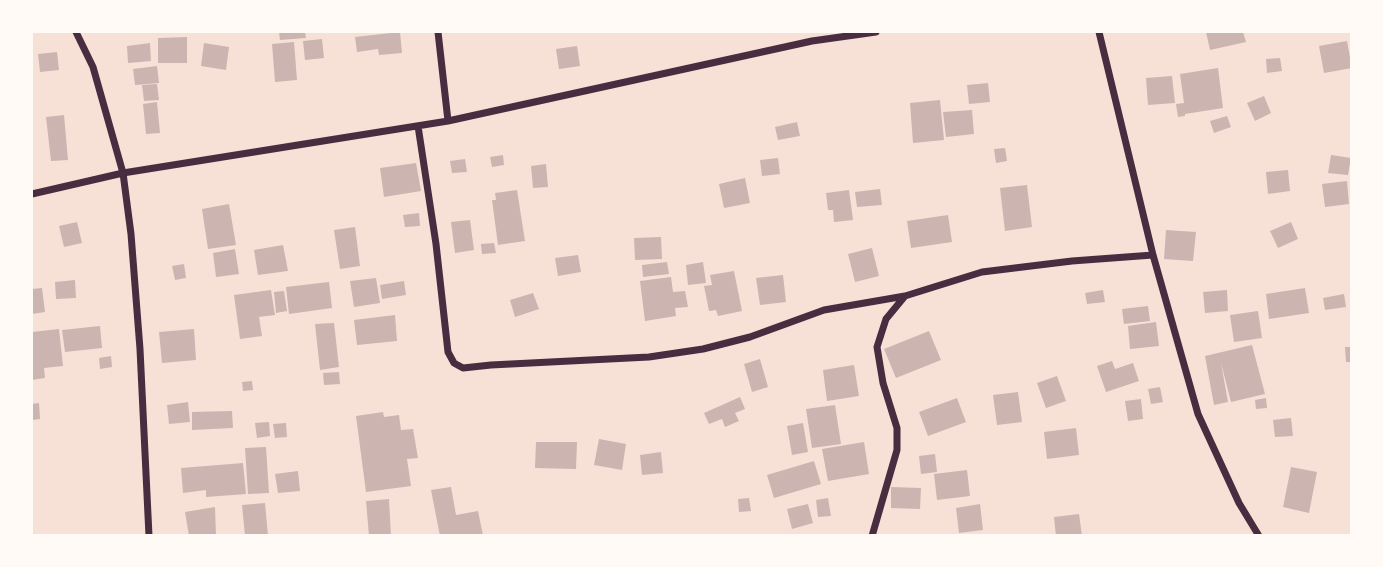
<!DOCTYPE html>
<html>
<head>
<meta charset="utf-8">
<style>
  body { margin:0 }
  #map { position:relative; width:1383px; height:567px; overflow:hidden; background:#f7e1d7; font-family:"Archivo Narrow",sans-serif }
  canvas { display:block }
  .frame { position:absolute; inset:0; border:33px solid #fffaf5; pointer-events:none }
</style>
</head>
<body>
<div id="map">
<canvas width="1383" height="567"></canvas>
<div class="frame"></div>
</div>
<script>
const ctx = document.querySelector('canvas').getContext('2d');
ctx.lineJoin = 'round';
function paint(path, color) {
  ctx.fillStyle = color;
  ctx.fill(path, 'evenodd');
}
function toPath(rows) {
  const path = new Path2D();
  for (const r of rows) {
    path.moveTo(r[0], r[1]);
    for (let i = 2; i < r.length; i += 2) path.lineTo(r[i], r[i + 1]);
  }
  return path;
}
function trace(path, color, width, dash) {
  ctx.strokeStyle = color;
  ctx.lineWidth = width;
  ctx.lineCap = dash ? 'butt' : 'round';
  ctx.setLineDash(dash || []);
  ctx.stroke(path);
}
const building = toPath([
  [279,32,305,32,306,38,280,40],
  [400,32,402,53,379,55,378,49,357,52,355,37],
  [1206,32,1243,32,1246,42,1210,50],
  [187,37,187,63,158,63,158,38],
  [322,39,324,58,305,60,303,41],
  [1347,41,1352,68,1324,73,1319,46],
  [294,42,297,80,275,82,272,44],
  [150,43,151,61,128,63,127,46],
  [204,43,229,47,226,70,201,66],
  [577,46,580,66,559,69,556,49],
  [57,52,59,70,40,72,38,54],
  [1280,58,1282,71,1267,73,1266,59],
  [157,66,159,83,135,85,133,69],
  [1218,68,1223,108,1185,114,1185,116,1178,117,1176,104,1184,103,1180,74],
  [1172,76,1175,103,1148,105,1146,78],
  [988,83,990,102,969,104,967,85],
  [157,84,159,100,144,101,142,85],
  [1264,96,1271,113,1255,121,1247,103],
  [940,100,944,140,913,143,910,103],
  [157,102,160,133,146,134,143,104],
  [972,110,974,134,946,137,943,112],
  [64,115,68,160,51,161,46,117],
  [1227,116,1231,127,1214,133,1210,121],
  [797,122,800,136,778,140,775,127],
  [1005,148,1007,161,996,163,994,149],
  [503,155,504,165,492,167,490,157],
  [1331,155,1351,158,1348,175,1328,173],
  [778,158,780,174,762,176,760,160],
  [465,159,467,172,452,173,450,161],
  [416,163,421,191,384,197,380,168],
  [546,164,548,187,533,188,531,166],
  [1288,170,1290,191,1268,194,1266,172],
  [745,178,750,203,724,208,719,184],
  [1347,181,1349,204,1325,207,1322,184],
  [1027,185,1032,227,1005,231,1000,188],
  [880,189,882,205,857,207,855,192],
  [517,190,525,241,498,245,492,200,496,200,495,193],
  [849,190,853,220,834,222,833,210,828,210,826,193],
  [229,204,236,245,208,249,202,209],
  [419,213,420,226,405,227,403,215],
  [948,215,952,242,911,248,907,221],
  [470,220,474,250,455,253,451,222],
  [77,222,82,243,64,247,59,226],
  [1291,222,1298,239,1278,248,1270,231],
  [355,227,360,266,340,269,334,230],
  [1166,230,1196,232,1193,261,1164,259],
  [661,237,662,259,635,260,634,238],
  [494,243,496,253,482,254,481,244],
  [283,245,288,271,258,275,254,250],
  [872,248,879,276,855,282,848,254],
  [235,249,239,274,216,277,213,253],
  [578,255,581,272,558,276,555,258],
  [667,262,669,274,643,277,642,265],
  [703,262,706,283,688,285,686,265],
  [184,264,186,278,175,280,172,266],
  [734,271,742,311,718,316,716,310,709,311,704,286,712,285,710,275],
  [783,275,786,302,760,305,756,278],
  [671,277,673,292,685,291,688,307,675,308,676,316,645,321,640,281],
  [376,278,380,303,354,307,350,281],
  [75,280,76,298,56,299,55,282],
  [404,281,406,295,382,299,380,285],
  [329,282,332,308,289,314,286,287],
  [42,288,45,312,32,314,32,289],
  [1305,288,1309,313,1269,319,1266,294],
  [271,290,275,315,259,317,262,336,240,339,234,295],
  [1103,290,1105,302,1087,304,1085,293],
  [1227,290,1228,311,1205,313,1203,292],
  [284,291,287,311,276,313,274,292],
  [533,293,539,309,515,317,510,300],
  [1344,294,1346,307,1325,310,1323,298],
  [1148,306,1150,321,1124,324,1122,309],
  [1258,311,1262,338,1234,342,1230,315],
  [395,315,397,341,357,345,354,320],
  [1156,322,1159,346,1130,349,1128,326],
  [334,323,339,367,320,370,315,324],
  [100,326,102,348,65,352,62,330],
  [59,329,63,366,44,368,45,378,32,380,32,332],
  [194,329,196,360,162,363,159,332],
  [929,331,941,360,896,378,884,349],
  [1252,345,1265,394,1231,402,1221,363,1228,402,1214,405,1205,356],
  [1345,347,1352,347,1352,362,1346,362],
  [111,356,112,367,100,369,99,358],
  [760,359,768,387,752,392,744,364],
  [1112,361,1115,369,1133,363,1139,381,1106,392,1097,366],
  [854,365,859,396,827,401,823,370],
  [339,372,340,384,324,385,323,373],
  [1057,376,1066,401,1046,408,1037,383],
  [252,381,253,390,243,391,242,382],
  [1160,387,1163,402,1151,404,1148,389],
  [1018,392,1022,422,997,425,993,395],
  [740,397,745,409,735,413,739,421,725,427,722,419,709,424,704,413],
  [957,398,966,422,928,436,919,412],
  [1266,398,1267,408,1256,409,1255,400],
  [1141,399,1143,419,1128,421,1125,401],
  [188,402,190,422,169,424,167,405],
  [39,403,40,419,32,420,32,404],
  [835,405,841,444,812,448,806,409],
  [232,411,233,428,192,430,192,412],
  [383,412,384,417,399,415,401,430,413,429,418,458,407,459,411,486,366,492,356,416],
  [1291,418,1293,436,1275,437,1273,420],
  [269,422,270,436,257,438,255,423],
  [286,423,287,437,275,438,273,424],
  [803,423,808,452,792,455,787,426],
  [1076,428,1079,455,1047,459,1044,432],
  [599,439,626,444,622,470,594,465],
  [536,442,577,442,576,469,535,468],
  [864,442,869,474,828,481,822,449],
  [266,447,269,493,248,494,245,448],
  [661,452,663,473,642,475,640,455],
  [935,454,937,472,921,474,919,456],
  [814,461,821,484,774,498,767,475],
  [243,463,246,494,206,497,206,490,183,493,181,468],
  [1291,467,1317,472,1309,513,1283,507],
  [967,470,970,496,937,500,934,474],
  [298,471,300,491,278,493,275,474],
  [451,487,456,515,478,511,483,535,440,536,431,490],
  [891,487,921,488,920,509,891,508],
  [749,498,751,511,739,512,738,499],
  [828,498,831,516,818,517,816,500],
  [389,499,391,536,369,536,366,501],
  [265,503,268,536,245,536,242,505],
  [808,504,813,523,792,529,787,509],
  [980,504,983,530,959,533,956,508],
  [215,507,216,536,189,536,185,512],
  [1079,514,1082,536,1056,536,1054,517]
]);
const minor = toPath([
  [76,32,93,67,123,173,131,234,140,349,149,536],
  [438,32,448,121],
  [1099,32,1153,255,1198,414,1239,503,1259,536],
  [418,126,436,244,448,352,454,363,463,368,491,365,649,357,703,349,750,337,824,310,905,296],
  [32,194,123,173,448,121,812,41,876,32],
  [872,536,897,450,897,428,883,383,877,347,886,319,905,296,982,272,1072,261,1153,255]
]);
paint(building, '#ccb4b1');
trace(minor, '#4a2c40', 7);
</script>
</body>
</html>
